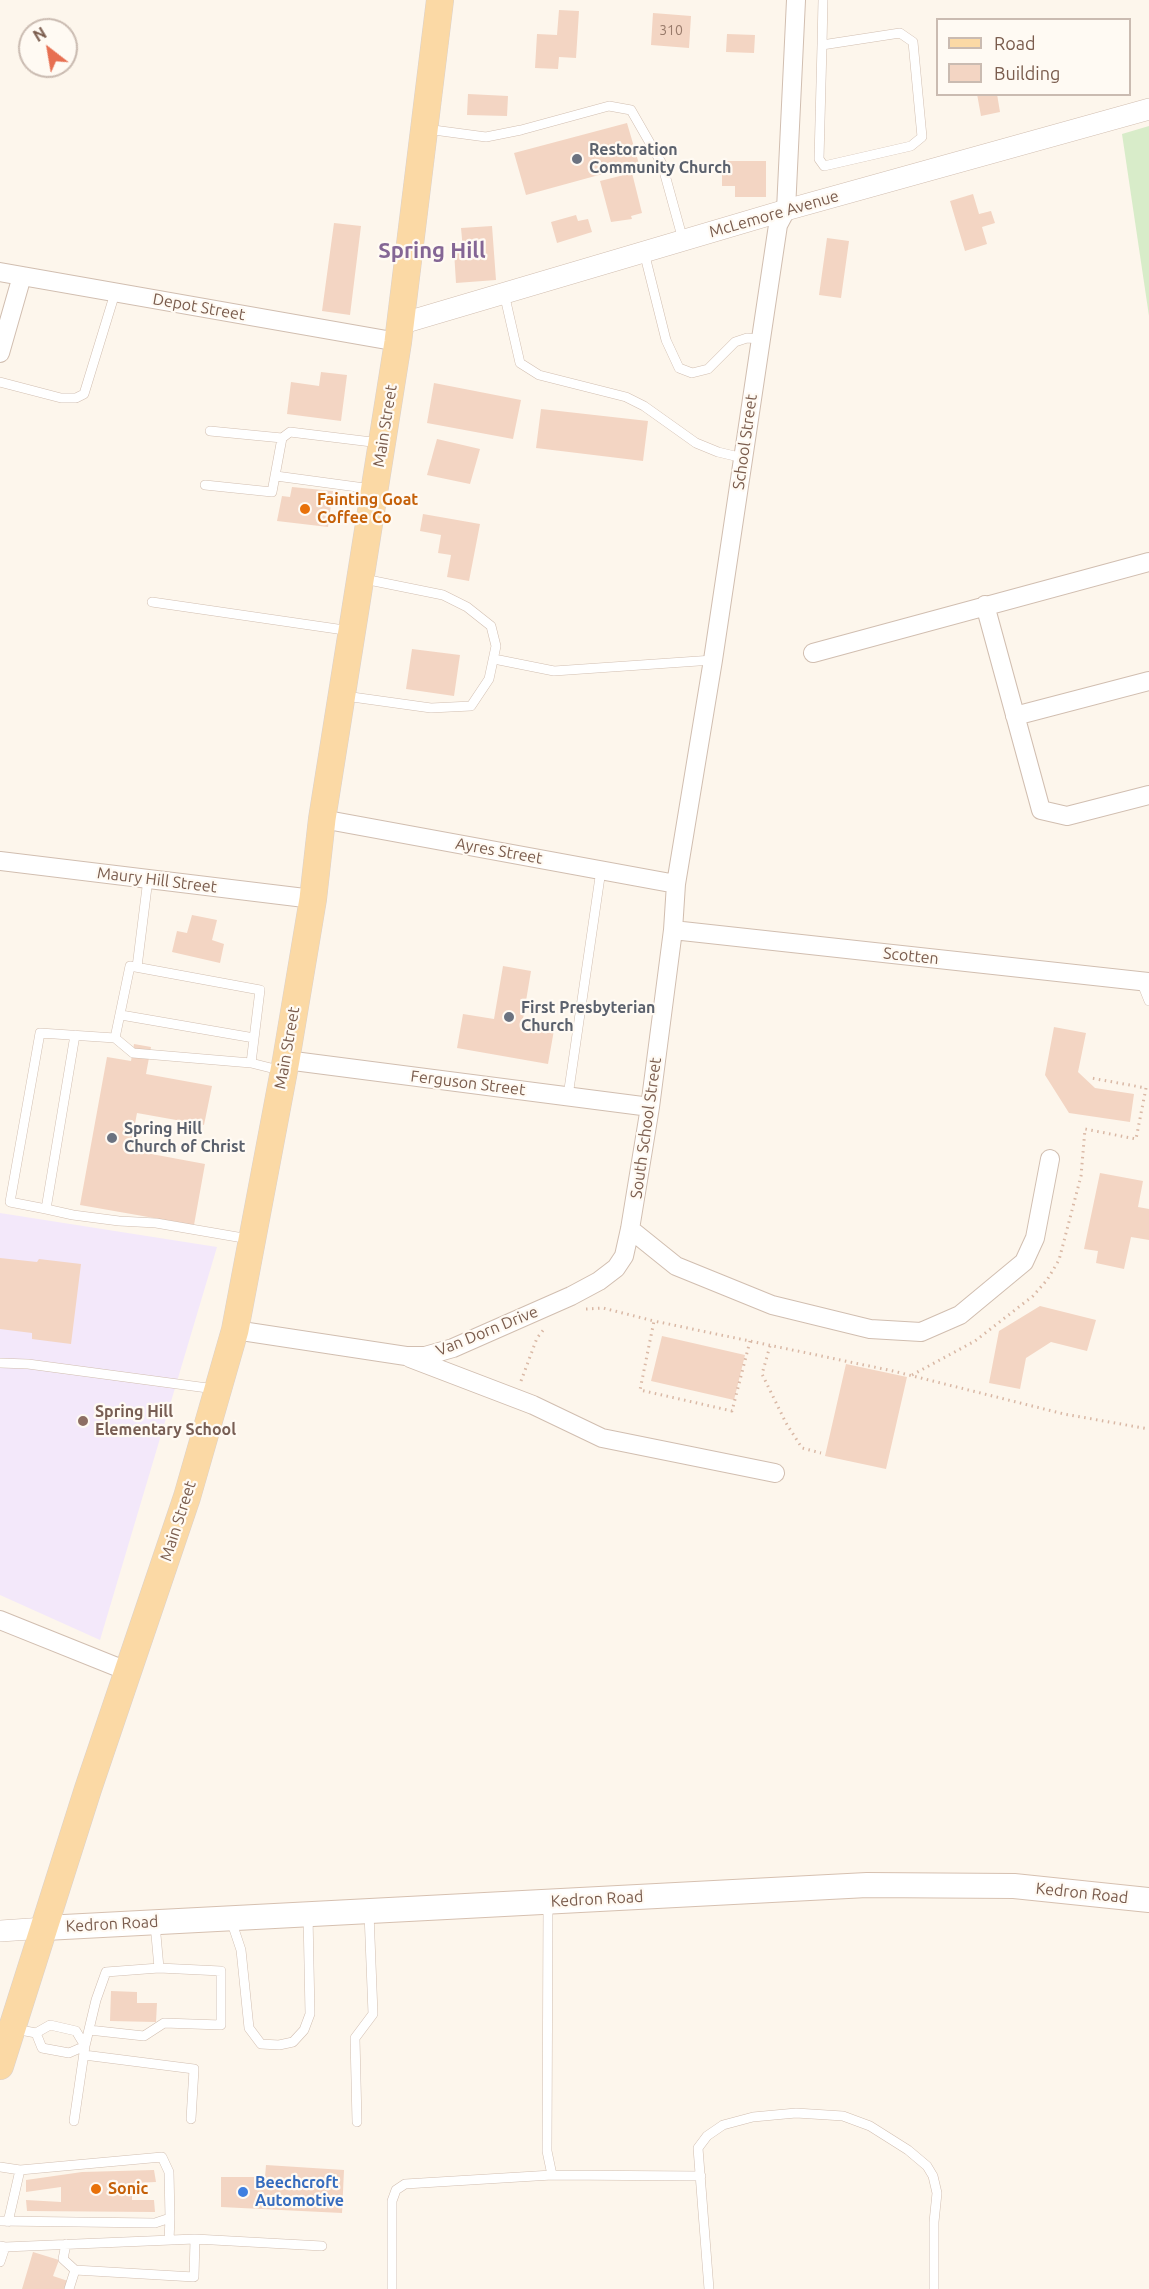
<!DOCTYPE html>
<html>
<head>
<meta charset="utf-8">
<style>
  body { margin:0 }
  #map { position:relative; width:1149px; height:2289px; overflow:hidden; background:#fdf6ec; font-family:Ubuntu,sans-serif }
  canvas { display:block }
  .legend { position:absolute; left:936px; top:18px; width:195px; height:78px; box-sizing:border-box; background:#fffaf3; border:2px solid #cabbb1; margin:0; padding:8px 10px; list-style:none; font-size:18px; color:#7a5c4d }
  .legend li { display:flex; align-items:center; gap:12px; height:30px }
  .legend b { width:30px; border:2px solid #cabbb1 }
  .north { position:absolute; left:18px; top:18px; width:60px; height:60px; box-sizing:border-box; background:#fffaf3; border:2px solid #cabbb1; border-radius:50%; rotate:329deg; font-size:16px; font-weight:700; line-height:24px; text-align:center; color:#7a5c4d }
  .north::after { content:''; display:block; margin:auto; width:21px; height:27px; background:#e76f51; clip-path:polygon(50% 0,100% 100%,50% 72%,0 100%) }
</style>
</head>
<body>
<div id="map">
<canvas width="1149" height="2289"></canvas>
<ul class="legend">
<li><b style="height:8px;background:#fbd9a5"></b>Road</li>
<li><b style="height:16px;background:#f3d5c3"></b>Building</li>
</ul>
<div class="north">N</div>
</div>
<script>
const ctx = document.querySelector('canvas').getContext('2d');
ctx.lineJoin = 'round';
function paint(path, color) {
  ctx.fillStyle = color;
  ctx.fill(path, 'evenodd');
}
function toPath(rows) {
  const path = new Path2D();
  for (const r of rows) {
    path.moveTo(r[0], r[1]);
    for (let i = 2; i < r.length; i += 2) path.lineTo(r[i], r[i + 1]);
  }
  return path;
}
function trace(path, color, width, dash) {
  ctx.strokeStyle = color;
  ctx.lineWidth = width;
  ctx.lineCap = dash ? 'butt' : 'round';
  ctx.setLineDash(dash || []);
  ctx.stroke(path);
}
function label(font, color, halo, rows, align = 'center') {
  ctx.font = font + ' Ubuntu,sans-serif';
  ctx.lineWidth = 4.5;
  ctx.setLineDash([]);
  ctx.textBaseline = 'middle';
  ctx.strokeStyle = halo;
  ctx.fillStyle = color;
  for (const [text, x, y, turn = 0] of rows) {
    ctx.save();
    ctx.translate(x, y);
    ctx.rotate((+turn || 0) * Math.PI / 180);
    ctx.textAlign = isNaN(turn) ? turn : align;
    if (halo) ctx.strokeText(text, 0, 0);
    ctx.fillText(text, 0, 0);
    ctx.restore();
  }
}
const education = toPath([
  [0,1213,217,1247,100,1640,0,1595]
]);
const green = toPath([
  [1149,126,1149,316,1122,134]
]);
const building = toPath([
  [559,10,579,11,576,58,559,57,558,69,535,68,537,34,557,35],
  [653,13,691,16,689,48,651,45],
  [727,34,755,35,754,53,726,52],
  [468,94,508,96,507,116,467,115],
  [977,94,997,94,1000,112,981,116],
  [627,123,639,164,526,195,514,153],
  [722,161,766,161,766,197,735,197,735,186,722,186],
  [632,173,642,213,631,216,632,219,611,222,600,181],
  [973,194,979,214,991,211,995,223,982,227,987,244,965,251,950,201],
  [576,215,578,221,588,219,592,232,557,243,551,222],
  [334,223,361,226,350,315,322,311],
  [492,226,496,280,456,283,454,251,463,250,461,228],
  [827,238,849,241,841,298,819,295],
  [321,372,347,375,341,421,287,414,291,382,319,386],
  [434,383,521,400,513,439,427,423],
  [541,409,648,421,643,461,536,448],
  [437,439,480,449,470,484,427,475],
  [292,487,333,491,328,527,277,521,282,496,290,497],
  [423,514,480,524,469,581,447,577,451,555,438,553,441,535,420,531],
  [412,649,460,655,454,696,406,689],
  [192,915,217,920,212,940,224,944,220,963,172,952,177,931,187,933],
  [503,966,531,971,522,1025,554,1030,548,1064,457,1048,463,1014,494,1019],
  [1054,1027,1086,1033,1078,1072,1095,1088,1134,1094,1130,1122,1069,1113,1045,1075],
  [134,1044,151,1047,146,1074,212,1086,204,1125,137,1113,130,1150,205,1164,194,1225,80,1205,107,1057,131,1061],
  [1100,1173,1143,1181,1138,1207,1149,1209,1149,1240,1131,1237,1124,1269,1096,1263,1098,1251,1084,1249],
  [0,1258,37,1262,39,1259,81,1264,71,1344,32,1339,32,1333,0,1329],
  [1040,1306,1096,1320,1087,1351,1051,1342,1026,1358,1020,1389,989,1383,999,1331],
  [662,1336,745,1355,734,1400,651,1381],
  [846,1364,907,1377,886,1469,825,1456],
  [111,1991,137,1992,137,2003,157,2003,156,2022,110,2021],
  [266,2165,344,2170,342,2213,221,2207,221,2177,265,2177],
  [154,2170,156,2182,132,2183,132,2200,154,2200,155,2212,27,2211,26,2200,61,2202,61,2187,26,2192,26,2180,82,2172],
  [33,2252,59,2260,53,2276,68,2281,65,2289,22,2289]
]);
const path = toPath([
  [586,1309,603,1308,654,1321],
  [750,1341,732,1411,640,1390,654,1321,893,1371,1064,1414,1149,1429],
  [770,1346,762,1374,786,1423,802,1448,821,1453],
  [912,1375,975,1341,1033,1296,1047,1280,1059,1260,1081,1176,1085,1129,1136,1139,1146,1088,1091,1078],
  [521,1381,537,1338,545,1328]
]);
const service = toPath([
  [822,45,900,33,913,42,922,137,911,146,824,166,819,159,822,45,823,0],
  [426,129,486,137,521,130,609,106,631,110,662,164,683,240],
  [644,252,666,340,679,368,692,373,708,369,735,342,747,338,761,339],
  [504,293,520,363,539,375,626,397,644,406,696,443,718,452,743,458],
  [0,382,61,398,76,398,84,394,115,293],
  [210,431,282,438,290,432,380,443],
  [276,476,372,489],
  [205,485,272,492,282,438],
  [152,602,351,631],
  [494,659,554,671,713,660],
  [345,696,431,708,471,706,489,679,496,646,491,626,467,607,443,595,364,579],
  [137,967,148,879],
  [1141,981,1149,1001],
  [121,1015,254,1038],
  [75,1035,46,1209,10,1202,40,1033,115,1038,130,966,260,990,251,1063],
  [115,1038,133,1053,251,1063,283,1071],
  [568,1096,601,870],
  [46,1209,73,1215,119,1221,156,1223,249,1239],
  [0,1363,28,1364,215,1389],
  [231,1920,241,1950,249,2028,261,2044,279,2045,293,2042,304,2030,310,2014,308,1915],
  [15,2029,36,2033,50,2025,76,2031,85,2046,69,2053,42,2048,36,2033],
  [89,2030,144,2036,164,2023,221,2025,221,1971,159,1968],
  [84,2055,194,2069,191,2119],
  [74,2121,85,2046,96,2000,106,1972,159,1968,155,1924],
  [357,2122,355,2038,373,2014,369,1913],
  [0,2167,20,2170,162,2157,169,2172,170,2218,155,2223,0,2221],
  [552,2175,701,2176],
  [8,2222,20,2170],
  [169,2240,170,2218],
  [66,2244,63,2259,75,2270],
  [0,2246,5,2247,0,2262],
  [5,2247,195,2239,322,2246],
  [69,2289,75,2270,194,2277,195,2239],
  [392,2289,392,2201,396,2190,405,2184,552,2175,547,2151,548,1902],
  [709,2289,698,2148,707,2136,723,2125,753,2117,796,2113,843,2116,870,2126,908,2150,927,2166,933,2176,937,2193,934,2222,934,2289]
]);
const minor = toPath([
  [0,272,398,342],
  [0,353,22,276],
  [985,605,1041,810,1067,816,1149,795],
  [813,653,1149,562],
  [1015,716,1149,681],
  [322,819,676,884],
  [0,861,313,899],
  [673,930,1149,982],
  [286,1060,650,1107],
  [630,1229,676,1266,772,1305,870,1329,921,1332,960,1315,1024,1262,1035,1238,1050,1159],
  [235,1330,406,1356,425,1356,453,1348,571,1296,599,1281,616,1268,624,1256,630,1229,650,1107,673,930,676,884,713,660,778,225,786,210,796,0],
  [410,1358,533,1405,602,1438,775,1473],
  [0,1620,127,1671]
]);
const tertiary = toPath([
  [400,324,786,210,1149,109],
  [0,1931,45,1928]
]);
const secondary = toPath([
  [45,1928,867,1885,1014,1886,1149,1900]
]);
const primary = toPath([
  [0,2066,88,1789,187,1497,235,1330,286,1060,313,899,322,819,398,342,440,0]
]);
const markers = [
  [577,159,6,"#6b7280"],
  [305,509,6,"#e8710a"],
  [509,1017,6,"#6b7280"],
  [112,1138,6,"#6b7280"],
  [83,1421,6,"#8d6e63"],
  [96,2189,6,"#e8710a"],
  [243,2192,6,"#3f7fe0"]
];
const numberNames = [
  ["310",671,30]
];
const worshipNames = [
  ["Restoration",589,150],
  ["Community Church",589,168],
  ["First Presbyterian",521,1008],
  ["Church",521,1026],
  ["Spring Hill",124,1129],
  ["Church of Christ",124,1147]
];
const streetNames = [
  ["McLemore Avenue",774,214,-16],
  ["Depot Street",199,307,10],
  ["Main Street",385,426,-81],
  ["School Street",745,442,-82],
  ["Ayres Street",499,851,10],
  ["Maury Hill Street",157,880,7],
  ["Scotten",911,956,6],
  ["Main Street",287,1048,-80],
  ["Ferguson Street",468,1083,7],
  ["South School Street",646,1128,-82],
  ["Van Dorn Drive",487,1331,-22],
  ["Main Street",178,1521,-72],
  ["Kedron Road",1082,1893,6],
  ["Kedron Road",597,1899,-3],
  ["Kedron Road",112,1924,-3]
];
const foodNames = [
  ["Fainting Goat",317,500],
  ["Coffee Co",317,518],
  ["Sonic",108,2189]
];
const educationNames = [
  ["Spring Hill",95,1412],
  ["Elementary School",95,1430]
];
const shopNames = [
  ["Beechcroft",255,2183],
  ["Automotive",255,2201]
];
const districtNames = [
  ["Spring Hill",432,251]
];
paint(education, '#f3e8fa');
paint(green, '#d8ecc9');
paint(building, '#f3d5c3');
trace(service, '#d1beb0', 10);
trace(minor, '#d1beb0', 20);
trace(tertiary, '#d1beb0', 22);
trace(secondary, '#d6c0b0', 26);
trace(primary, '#dad1cd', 28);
trace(path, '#d9b8a5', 3, [1.5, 4.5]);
trace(service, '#fff', 9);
trace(minor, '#fff', 18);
trace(tertiary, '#fff', 21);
trace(secondary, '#fff', 24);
trace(primary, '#fbd9a5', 27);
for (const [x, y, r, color] of markers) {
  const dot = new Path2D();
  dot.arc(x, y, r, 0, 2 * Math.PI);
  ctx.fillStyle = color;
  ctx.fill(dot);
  trace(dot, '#fffaf3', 2);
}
label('14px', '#987a6a', null, numberNames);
label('bold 16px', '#5b616d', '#fffaf3', worshipNames, 'left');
label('16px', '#7a5c4d', '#fffaf3', streetNames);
label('bold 16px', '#c56008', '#fffaf3', foodNames, 'left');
label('bold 16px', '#785e54', '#fffaf3', educationNames, 'left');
label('bold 16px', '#366cbe', '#fffaf3', shopNames, 'left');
label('bold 22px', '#846695', '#fffaf3', districtNames);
</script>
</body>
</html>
